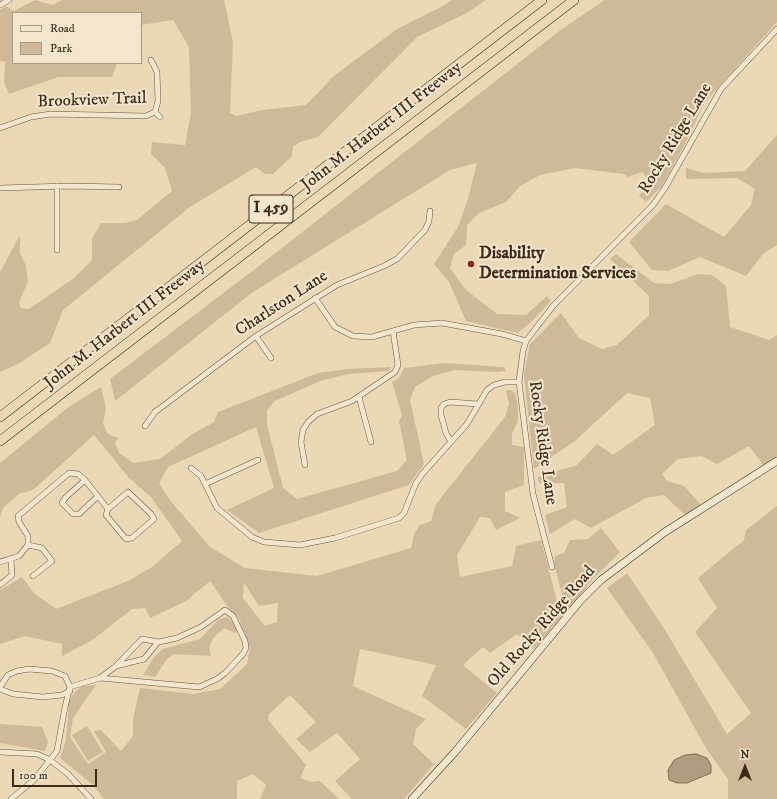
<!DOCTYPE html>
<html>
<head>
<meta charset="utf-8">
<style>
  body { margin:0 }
  #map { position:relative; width:777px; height:799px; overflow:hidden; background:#ebd8b4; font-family:"IM FELL DW Pica",serif }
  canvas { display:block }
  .legend { position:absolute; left:12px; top:12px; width:130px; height:52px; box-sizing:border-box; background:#f2e6ce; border:1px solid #aa9b85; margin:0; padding:5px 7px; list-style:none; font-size:12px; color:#3e2a17 }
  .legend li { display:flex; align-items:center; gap:8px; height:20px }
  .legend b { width:20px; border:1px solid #aa9b85 }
  .north { position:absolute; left:725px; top:747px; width:40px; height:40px; -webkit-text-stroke:3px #f2e6ce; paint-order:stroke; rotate:0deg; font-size:11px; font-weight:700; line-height:16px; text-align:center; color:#3e2a17 }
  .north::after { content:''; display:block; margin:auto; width:14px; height:18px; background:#3e2a17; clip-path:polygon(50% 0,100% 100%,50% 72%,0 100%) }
  .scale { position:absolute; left:12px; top:769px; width:85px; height:18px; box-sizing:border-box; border:2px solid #3e2a17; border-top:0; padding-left:5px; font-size:12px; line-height:14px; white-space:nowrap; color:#3e2a17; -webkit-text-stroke:3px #f2e6ce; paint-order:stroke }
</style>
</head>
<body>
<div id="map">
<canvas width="777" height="799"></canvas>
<ul class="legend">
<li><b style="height:5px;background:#f2e6ce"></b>Road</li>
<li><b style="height:11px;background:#ceba99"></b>Park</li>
</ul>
<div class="north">N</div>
<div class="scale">100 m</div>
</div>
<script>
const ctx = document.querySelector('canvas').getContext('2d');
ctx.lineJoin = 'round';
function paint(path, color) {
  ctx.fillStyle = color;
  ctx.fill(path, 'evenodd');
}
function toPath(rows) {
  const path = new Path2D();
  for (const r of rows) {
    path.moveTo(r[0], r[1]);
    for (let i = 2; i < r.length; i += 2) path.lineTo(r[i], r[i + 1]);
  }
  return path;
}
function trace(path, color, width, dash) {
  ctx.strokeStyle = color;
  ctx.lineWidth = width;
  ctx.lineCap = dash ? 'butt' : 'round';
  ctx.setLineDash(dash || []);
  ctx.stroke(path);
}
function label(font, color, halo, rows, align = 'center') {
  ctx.font = font + ' "IM FELL DW Pica",serif';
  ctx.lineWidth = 4;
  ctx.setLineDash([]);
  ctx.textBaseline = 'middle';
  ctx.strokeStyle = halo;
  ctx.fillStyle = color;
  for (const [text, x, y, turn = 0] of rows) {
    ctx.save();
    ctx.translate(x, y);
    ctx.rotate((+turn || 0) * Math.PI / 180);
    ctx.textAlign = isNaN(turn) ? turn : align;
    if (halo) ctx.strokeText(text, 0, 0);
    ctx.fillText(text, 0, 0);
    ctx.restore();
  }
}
const green = toPath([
  [35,0,53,5,62,0,224,0,233,42,230,113,236,116,262,110,306,105,335,75,397,29,443,6,452,0,486,0,467,13,417,37,318,137,300,142,293,147,292,156,273,174,265,174,256,167,190,207,63,310,50,343,18,364,0,372,0,272,20,235,20,253,26,266,28,281,19,303,21,308,29,309,74,278,92,260,92,239,101,223,124,223,137,220,172,191,165,168,151,154,152,142,185,145,191,113,189,47,173,20,141,25,141,13,13,13,13,63,117,63,112,77,58,77,9,94,4,82,5,62,0,61,0,10,6,6,14,11],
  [605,0,777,0,777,22,705,102,686,142,662,186,646,202,639,196,650,183,642,172,628,177,624,174,575,168,540,175,520,186,506,202,479,213,467,225,466,245,454,254,450,268,466,290,497,314,526,315,547,296,551,301,530,323,518,333,466,321,449,282,434,264,458,227,467,202,477,163,450,170,253,292,115,401,110,379,255,269,562,29],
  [777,135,777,245,763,254,746,276,700,257,668,271,652,270,629,242,666,204,724,237,751,205,755,189,737,178,686,179,686,168,704,173,745,171],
  [616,254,654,283,670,284,698,274,712,275,726,286,730,327,769,340,777,335,777,456,763,465,749,446,717,464,702,456,678,459,662,474,667,481,684,486,701,505,685,515,664,495,646,498,591,528,575,519,550,534,545,515,567,507,564,483,539,483,538,477,577,465,597,444,613,455,655,425,650,398,627,393,575,441,534,469,524,375,530,344,561,313,579,338,602,349,617,345,649,315,649,296,610,259],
  [444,363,504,367,506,371,497,372,455,370,433,376,415,387,410,400,424,464,409,485,259,533,227,510,274,488,256,427,168,467,159,483,169,499,210,547,245,568,317,576,411,548,414,534,420,525,431,521,436,504,505,417,509,403,506,391,510,390,515,393,518,406,518,421,512,434,512,445,524,447,524,485,505,492,505,511,520,518,496,530,490,518,480,517,457,555,460,577,512,566,516,546,541,540,561,617,534,649,517,634,490,653,483,647,463,665,497,693,466,729,422,696,436,665,360,649,353,686,426,719,416,729,413,744,434,764,404,799,352,799,335,781,360,759,337,733,310,752,296,739,316,722,290,695,269,714,268,720,306,765,300,778,312,782,320,781,339,799,260,799,266,785,253,774,237,781,237,799,104,799,93,785,60,758,66,740,69,702,74,693,82,686,96,685,73,718,70,737,88,764,106,752,94,731,101,730,121,751,133,736,133,719,140,688,193,694,220,689,247,664,250,648,239,619,228,607,210,581,186,601,150,618,145,608,132,609,91,641,62,656,62,644,25,636,0,644,0,590,22,577,34,593,56,609,128,581,152,567,182,541,151,497,129,478,94,435,33,490,19,494,3,508,0,517,0,463,70,406,101,387,106,408,103,424,108,434,118,438,115,443,119,453,133,463,160,459,191,435,214,422,218,412,318,373,347,369,391,367,389,371,348,374,320,381,275,401,267,410,267,425,283,488,297,499,397,471,407,460,399,421,402,415,392,382,399,378,404,368],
  [244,583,259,606,278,603,277,622,265,626,243,598],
  [777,506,777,799,728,799,728,779,707,750,653,653,607,588,627,573,665,630,727,734,751,713,695,632,717,608,698,578,744,540,746,530],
  [601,528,620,552,591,581,567,613,554,564,555,556,564,553,570,540,588,539],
  [227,617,235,624,238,631,235,633,224,628,213,638,209,648,211,656,173,654,167,659,155,677,143,675,154,657,163,649,200,639,218,620],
  [0,724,42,727,48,742,45,751,0,743],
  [87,726,103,752,88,761,72,735]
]);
const water = toPath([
  [696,754,707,758,711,765,711,773,687,783,677,783,669,780,668,770,674,760,685,755,696,754]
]);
const street = toPath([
  [0,5,9,0],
  [151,60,157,72,158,101,155,112],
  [155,112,160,117],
  [0,128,31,117,51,114,146,116,155,112],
  [0,188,68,186,119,187],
  [57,250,57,186],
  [315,298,335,327,353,336,372,337,414,325,442,323,502,334,526,341],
  [256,336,271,358],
  [359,397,371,442],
  [145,426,155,412,256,336,337,285,384,266,397,259,425,230,429,221,430,211],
  [451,442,446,433,441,415,441,408,444,404,450,402,478,404],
  [305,465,301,442,303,430,308,422,317,414,352,401,395,372,398,365,393,331],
  [191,468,201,476,217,508,252,537,264,542,300,545,335,538,399,518,404,513,416,483,423,473,467,424,487,390,494,385,505,382,519,382],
  [85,480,65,498,62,503,73,514,79,514,98,496],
  [205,484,258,460],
  [28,545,28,536,19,522,18,516,69,473,78,474,85,480,108,509,128,492,151,514,154,519,132,538,126,539,106,515,108,509],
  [0,562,19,556,28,545,42,548,52,561,33,576],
  [552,567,533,494,519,382,523,351,526,341,553,306,653,205,665,188,721,89,777,29],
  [0,585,12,575,11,560],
  [116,666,144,659,158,642],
  [0,687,8,675,17,671,29,669,52,671,65,676,70,687,65,707,57,751,34,780,11,799],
  [70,687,100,678,116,666,142,639,159,642,177,638,201,627,225,610,233,616,245,641,246,648,243,654,225,673,217,679,199,687,100,678],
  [0,689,13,694,43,697,62,695,70,691],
  [0,752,37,754,50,760,68,774,91,799]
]);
const secondary = toPath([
  [412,799,455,752,580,601,601,580,665,532,777,461]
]);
const highway = toPath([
  [0,417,542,0],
  [0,441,574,0]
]);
const markers = [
  [471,264,4,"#8f2418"]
];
const shields = [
  [271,209,44]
];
const shieldNames = [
  ["I 459",271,209]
];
const streetNames = [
  ["Brookview Trail",92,101,-2],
  ["John M. Harbert III Freeway",382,127,-38],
  ["Rocky Ridge Lane",676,139,-59],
  ["Charlston Lane",282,304,-33],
  ["John M. Harbert III Freeway",125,325,-38],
  ["Rocky Ridge Lane",542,443,82],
  ["Old Rocky Ridge Road",542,627,-49]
];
const poiNames = [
  ["Disability",479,254],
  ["Determination Services",479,274]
];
paint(green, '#ceba99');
paint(water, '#b09d7f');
trace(water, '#826f55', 1);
trace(street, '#69563e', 6);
trace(secondary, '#3e2a17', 8);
trace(highway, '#3e2a17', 10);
trace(street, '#f2e6ce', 5);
trace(secondary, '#f2e6ce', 7);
trace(highway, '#ebd8b4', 9);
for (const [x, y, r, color] of markers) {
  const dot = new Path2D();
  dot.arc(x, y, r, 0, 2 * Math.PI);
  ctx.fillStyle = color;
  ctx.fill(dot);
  trace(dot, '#f2e6ce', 1.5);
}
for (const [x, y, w] of shields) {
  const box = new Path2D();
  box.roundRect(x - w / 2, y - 14, w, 28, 3);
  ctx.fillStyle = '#f2e6ce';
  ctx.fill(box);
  trace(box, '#3e2a17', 1);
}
label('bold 16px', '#3e2a17', null, shieldNames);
label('17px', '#3e2a17', '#f2e6ce', streetNames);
label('bold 17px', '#3e2a17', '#f2e6ce', poiNames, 'left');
</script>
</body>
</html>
